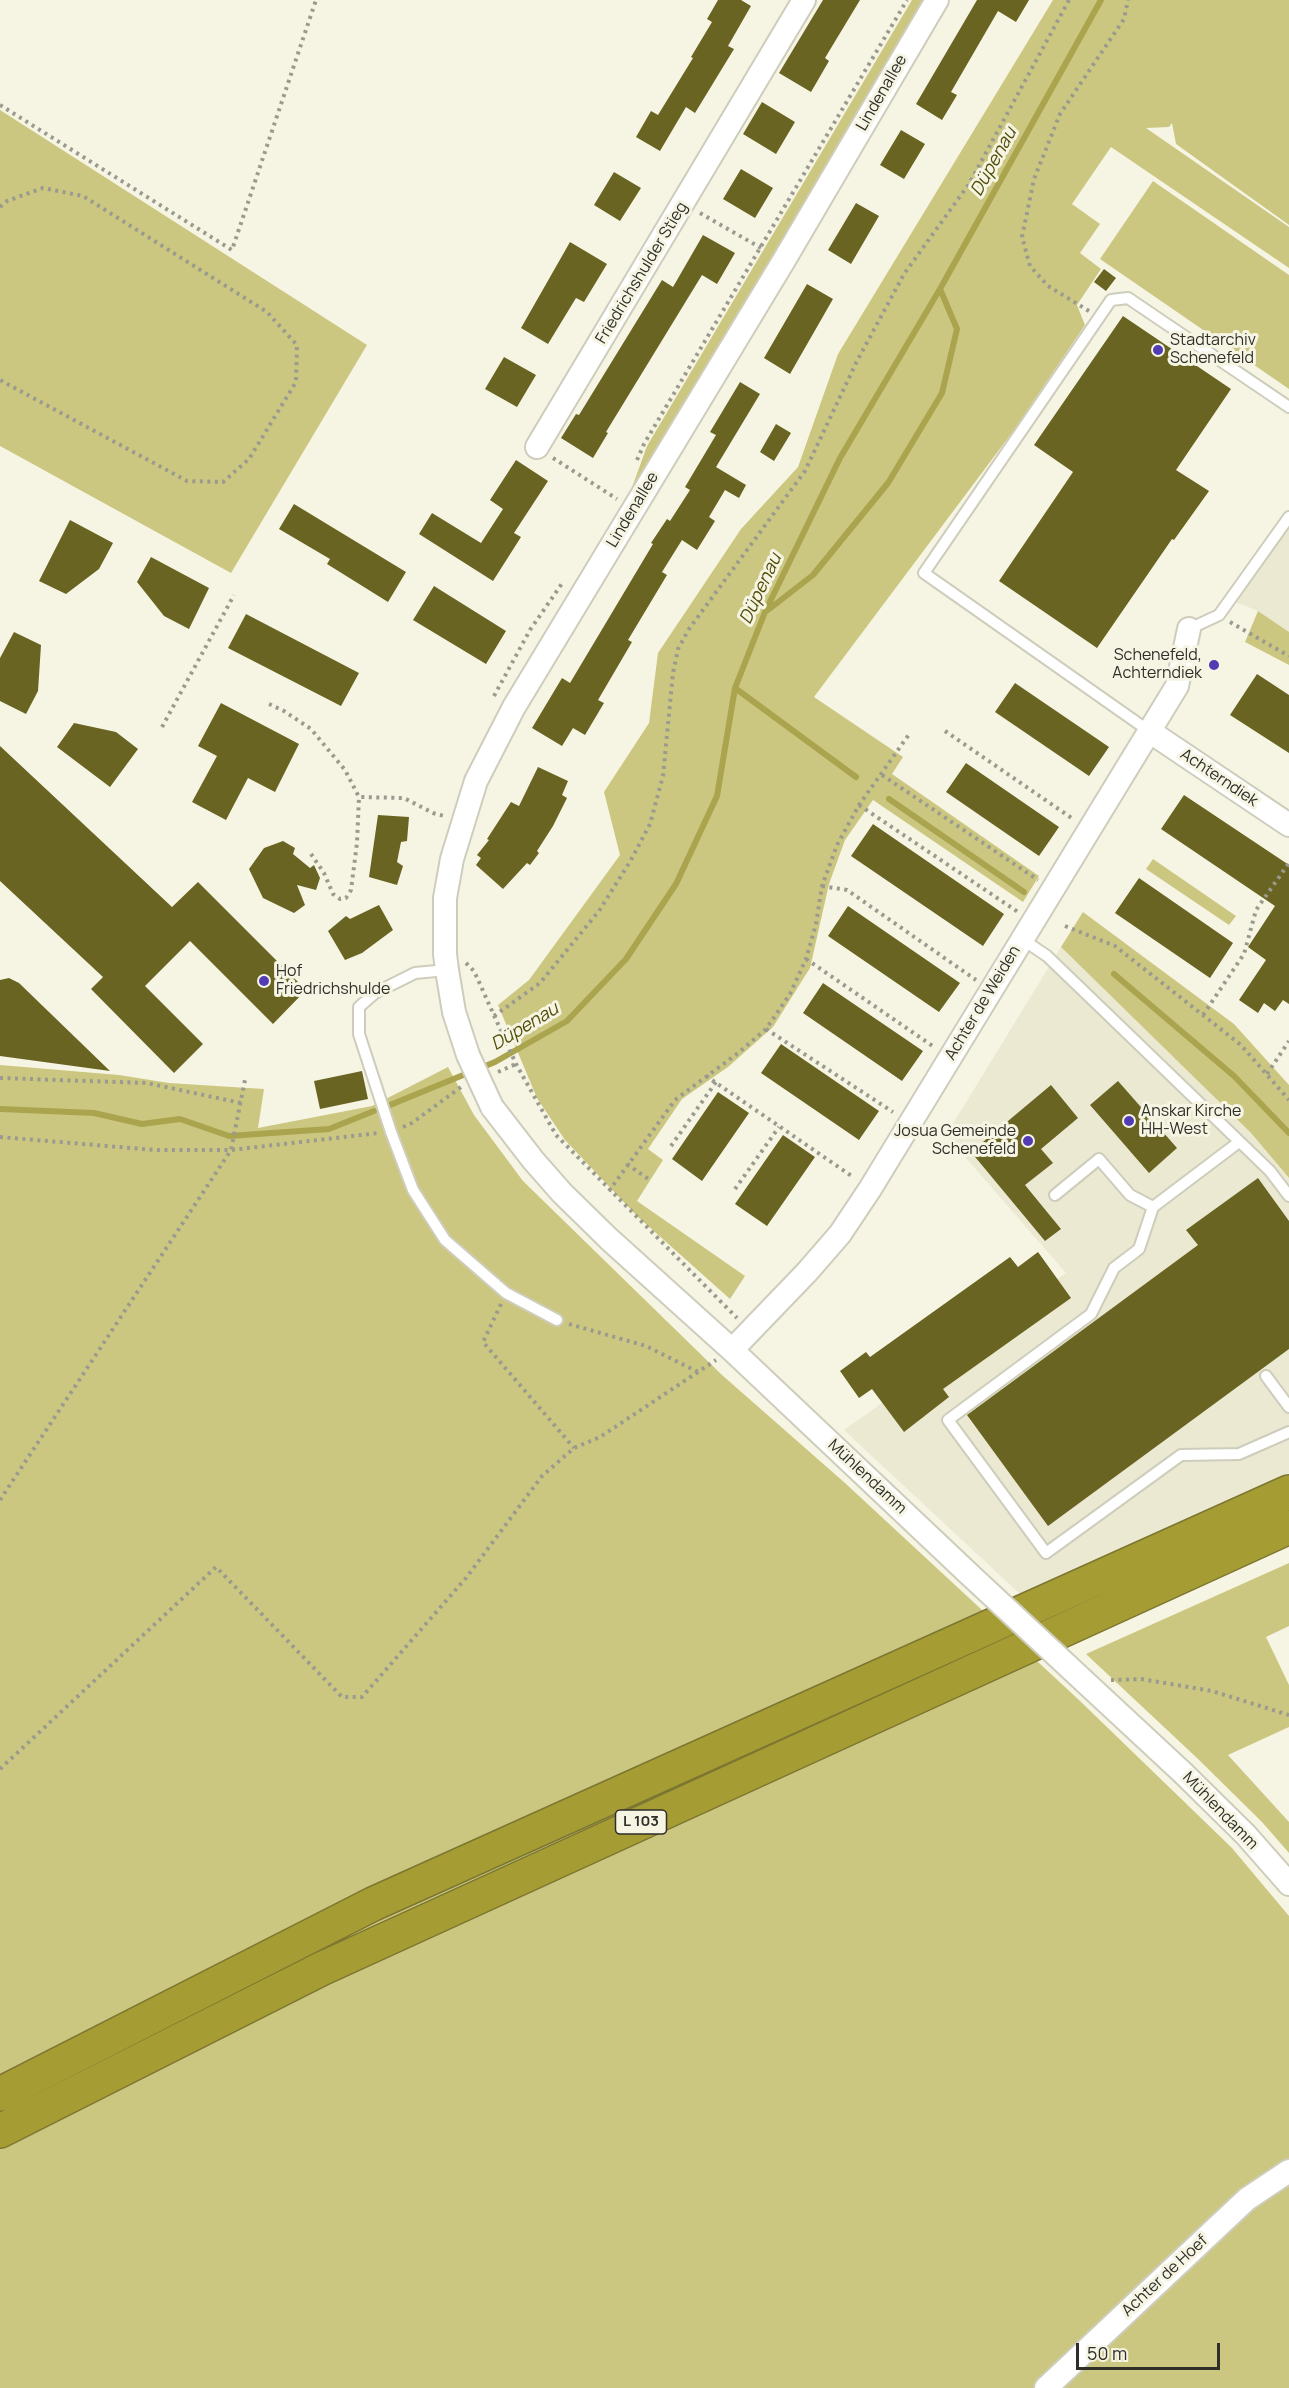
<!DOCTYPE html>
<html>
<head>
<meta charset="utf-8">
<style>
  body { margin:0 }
  #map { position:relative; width:1289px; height:2388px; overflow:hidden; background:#f6f5e4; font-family:Manrope,sans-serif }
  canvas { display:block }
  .scale { position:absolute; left:1076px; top:2343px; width:144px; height:27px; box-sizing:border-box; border:3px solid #2f2e28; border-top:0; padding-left:8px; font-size:18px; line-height:21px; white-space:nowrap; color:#2f2e28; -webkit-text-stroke:4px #f6f5e4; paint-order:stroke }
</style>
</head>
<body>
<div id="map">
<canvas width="1289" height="2388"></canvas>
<div class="scale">50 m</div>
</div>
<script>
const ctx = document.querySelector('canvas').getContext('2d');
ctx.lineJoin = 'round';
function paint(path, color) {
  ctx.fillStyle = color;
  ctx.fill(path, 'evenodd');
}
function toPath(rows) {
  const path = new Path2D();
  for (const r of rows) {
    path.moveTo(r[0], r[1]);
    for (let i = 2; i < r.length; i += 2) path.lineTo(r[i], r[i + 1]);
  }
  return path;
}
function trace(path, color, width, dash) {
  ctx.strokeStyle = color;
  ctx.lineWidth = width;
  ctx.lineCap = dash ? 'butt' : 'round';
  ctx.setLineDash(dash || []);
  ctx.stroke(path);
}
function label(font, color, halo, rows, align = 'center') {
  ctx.font = font + ' Manrope,sans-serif';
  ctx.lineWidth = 6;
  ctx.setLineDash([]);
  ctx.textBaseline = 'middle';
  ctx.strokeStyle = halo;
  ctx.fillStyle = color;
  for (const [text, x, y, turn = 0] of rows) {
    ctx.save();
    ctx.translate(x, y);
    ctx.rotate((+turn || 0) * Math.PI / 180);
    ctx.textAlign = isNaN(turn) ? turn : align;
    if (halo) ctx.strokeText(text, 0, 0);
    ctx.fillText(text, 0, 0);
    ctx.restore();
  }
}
const built = toPath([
  [1289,513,1289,632,1258,611,1228,599],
  [1061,947,1251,1133,1289,1178,1289,1473,1021,1595,844,1430,1066,1273,946,1135]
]);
const green = toPath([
  [912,0,928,0,633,494,630,493,647,446],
  [1053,0,1289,0,1289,225,1176,144,1172,123,1169,127,1146,128,1289,227,1289,268,1111,147,1072,204,1100,224,1080,253,1101,269,1077,305,1085,325,1014,430,814,697,903,757,892,774,1039,876,1023,902,873,800,845,840,829,884,810,968,773,1027,728,1067,682,1099,648,1149,663,1160,637,1201,745,1276,730,1299,637,1216,565,1140,537,1098,498,1005,529,980,620,855,604,792,649,723,658,653,741,529,798,467,838,354],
  [0,110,367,345,231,573,0,446],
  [1153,181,1289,275,1289,389,1100,259],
  [1258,611,1289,632,1289,665,1245,642],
  [1153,859,1236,916,1229,925,1146,869],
  [1083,912,1234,1024,1289,1085,1289,1178,1251,1133,1061,947],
  [0,1065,119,1075,169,1083,264,1089,258,1128,372,1106,448,1067,474,1115,523,1181,722,1375,845,1483,1079,1700,1232,1848,1289,1916,1289,2388,0,2388],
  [1289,1563,1289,1626,1266,1637,1289,1685,1289,1727,1228,1755,1289,1822,1289,1853,1262,1822,1197,1758,1086,1654]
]);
const stream = toPath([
  [768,610,813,575,888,483,942,393,957,329,940,289],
  [735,688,856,777],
  [889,799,1024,892],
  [1114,974,1234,1076,1289,1133],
  [390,1105,495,1062,567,1021,626,959,676,884,717,796,735,688,765,612,840,458,940,289,1101,0],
  [0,1109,94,1113,142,1124,180,1119,229,1136,329,1129,374,1111]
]);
const building = toPath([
  [718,0,741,0,751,6,728,46,734,49,695,113,686,107,660,151,636,137,651,111,658,115,693,58,691,57,712,22,707,19],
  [823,0,860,0,825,58,829,61,811,92,779,73],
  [977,0,1029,0,1016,22,998,11,951,92,957,95,942,120,916,104],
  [762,102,795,122,776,154,743,134],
  [901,130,925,144,904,179,880,165],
  [741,169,773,188,755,218,723,199],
  [614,172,641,188,620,221,594,205],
  [856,203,879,216,851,264,828,250],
  [703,235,735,253,717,284,702,275,606,432,608,433,593,458,561,438,576,414,579,415,662,280,673,287],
  [570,242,607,264,584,302,576,298,548,344,521,328],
  [1104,269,1116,278,1106,291,1094,282],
  [807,284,833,299,790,374,764,358],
  [1123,316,1231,389,1176,470,1209,491,1174,540,1172,539,1097,648,999,581,1073,472,1034,445],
  [504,357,536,375,517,407,485,389],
  [740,382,760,394,716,467,746,485,739,498,725,490,709,517,715,521,697,550,682,540,662,572,667,575,628,640,632,642,598,700,604,703,585,735,573,728,562,746,532,728,562,678,570,683,653,544,651,543,667,519,670,521,690,490,685,487,716,435,710,432],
  [776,424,791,433,774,461,760,452],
  [516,460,548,481,514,533,521,537,493,581,419,534,432,513,481,543,503,509,490,500],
  [294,504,406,572,388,602,327,564,330,559,279,529],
  [70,520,113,543,99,569,66,594,39,581],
  [151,557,209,588,189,629,164,616,137,582],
  [434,586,506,631,486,664,413,620],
  [246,614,359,673,341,706,228,648],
  [14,632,41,645,38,691,26,714,0,701,0,658],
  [1257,674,1289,695,1289,753,1230,715],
  [1015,683,1109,747,1089,776,995,712],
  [221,703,299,744,275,792,248,778,226,820,192,802,217,756,198,746],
  [74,723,116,732,138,749,110,787,57,747],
  [0,746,172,907,198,882,306,990,273,1024,190,941,145,986,203,1044,174,1073,91,989,103,977,0,881],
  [966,763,1059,827,1039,856,946,792],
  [538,767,568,781,562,795,567,798,553,826,537,851,539,853,530,865,527,863,503,889,476,865,481,858,477,855,489,840,487,839,511,802,519,806],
  [1184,795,1289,865,1289,1004,1283,1000,1275,1011,1264,1003,1258,1013,1239,1000,1266,960,1248,947,1275,906,1161,829],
  [378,815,409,817,407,841,401,842,397,862,403,866,397,885,369,877],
  [873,824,1004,914,983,946,851,856],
  [283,841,295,848,293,854,310,868,314,865,320,878,316,890,297,885,305,905,294,913,263,898,249,869,264,848],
  [1139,878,1233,943,1210,978,1115,913],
  [379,905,393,930,362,953,345,960,328,931,346,916,350,919],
  [848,906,960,983,939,1012,828,936],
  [9,978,19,983,110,1071,0,1056,0,980],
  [823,983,923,1051,902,1081,803,1013],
  [781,1044,879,1111,859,1140,761,1073],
  [362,1071,368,1099,320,1109,314,1081],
  [1118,1081,1177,1148,1149,1173,1090,1105],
  [1051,1085,1078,1118,1041,1149,1053,1163,1025,1185,1061,1229,1045,1241,971,1152],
  [718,1092,749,1113,702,1181,672,1159],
  [783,1135,815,1157,767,1226,735,1204],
  [1258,1178,1289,1221,1289,1349,1048,1526,967,1415,1198,1245,1186,1230],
  [1038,1252,1071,1298,943,1389,949,1397,904,1432,872,1389,859,1398,840,1371,866,1352,870,1357,1010,1257,1018,1267]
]);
const path = toPath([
  [0,105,232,250,316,0],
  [0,207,7,201,43,188,83,196,267,312,297,345,296,382,249,459,223,482,187,481,0,380],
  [700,213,761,248],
  [1089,311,1048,286,1030,266,1022,237,1034,179,1060,114,1124,19,1128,0],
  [553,458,617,499],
  [637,460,644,444,907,0],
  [1230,622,1289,656],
  [494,696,530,630,563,582],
  [269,704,284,711,311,729,345,770,359,797,404,798,433,813,444,816],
  [162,727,234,595],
  [945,731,1073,819],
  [882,775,1038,880],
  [859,805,1018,912],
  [311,854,324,873,333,894,340,899,346,898,351,890,357,843,359,797],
  [822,886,847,890,976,980],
  [1065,926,1115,946,1241,1045,1289,1100],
  [806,959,934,1047],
  [466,963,474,971,516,1064,556,1135,737,1318],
  [1203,1015,1244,954,1256,910,1289,863],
  [494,1016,540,983,599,911,631,860,650,824,663,776,673,673,678,649,689,629,805,471,856,363,904,274,969,184,1069,0],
  [766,1029,893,1112],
  [498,1072,516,1064],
  [1267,1074,1289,1041],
  [706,1076,853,1177],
  [0,1078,147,1083,241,1103],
  [403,1127,412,1123,461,1087],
  [0,1137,155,1150,231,1150,379,1133],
  [671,1146,716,1082],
  [627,1164,651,1181],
  [735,1189,779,1127],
  [609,1191,675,1100,738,1053,766,1029,790,994,806,959,816,924,822,886,837,845,859,805,910,733],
  [501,1304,483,1342,574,1448],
  [569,1324,646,1346,698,1372],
  [0,1500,231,1150,245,1080],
  [1111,1680,1141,1679,1212,1691,1289,1715],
  [0,1769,216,1567,342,1697,362,1697,466,1578,542,1476,574,1448,600,1437,716,1360]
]);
const lane = toPath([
  [1189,629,1219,615,1289,517],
  [1149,731,924,573,1111,300,1128,298,1289,407],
  [1022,939,1047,956,1100,1007,1270,1171,1289,1196],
  [447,970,415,973,375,993,359,1007,359,1034,391,1132,413,1190,445,1240,506,1293,557,1320],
  [1239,1142,1153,1207,1139,1249,1114,1268,1091,1314,948,1420,1046,1553,1181,1455,1239,1454,1289,1432],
  [1055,1195,1099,1159,1130,1195,1153,1207],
  [1266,1376,1289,1407]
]);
const street = toPath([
  [537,447,804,0],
  [1149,731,1289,825],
  [468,1055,454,1012,447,970,445,954,445,898,452,859,476,781,514,707,783,262,937,0],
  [492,1107,533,1160,562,1193,609,1239,732,1350,969,1574],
  [732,1350,807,1272,840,1234,870,1189,1177,686,1189,629],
  [1085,1682,1183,1773,1246,1835,1289,1884],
  [1046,2388,1247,2199,1289,2171]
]);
const highway = toPath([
  [0,2094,373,1904,1289,1492],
  [0,2131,321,1969,1289,1527]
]);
const streetBridge = toPath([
  [468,1055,492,1107],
  [969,1574,1085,1682]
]);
const markers = [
  [1158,350,6,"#513cb3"],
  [1214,665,6,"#513cb3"],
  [264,981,6,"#513cb3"],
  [1129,1121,6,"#513cb3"],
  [1028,1141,6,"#513cb3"]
];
const shields = [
  [641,1822,51]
];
const shieldNames = [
  ["L 103",641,1822]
];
const streetNames = [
  ["Lindenallee",882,93,-60],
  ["Friedrichshulder Stieg",642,273,-59],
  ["Lindenallee",633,510,-59],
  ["Achterndiek",1219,778,34],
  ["Achter de Weiden",983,1003,-59],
  ["Mühlendamm",867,1477,43],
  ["Mühlendamm",1220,1811,46],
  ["Achter de Hoef",1165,2276,-43]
];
const poiNames = [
  ["Stadtarchiv",1170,341],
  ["Schenefeld",1170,359],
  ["Schenefeld,",1202,656,"right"],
  ["Achterndiek",1202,674,"right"],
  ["Hof",276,972],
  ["Friedrichshulde",276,990],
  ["Anskar Kirche",1141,1112],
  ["HH-West",1141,1130],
  ["Josua Gemeinde",1016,1132,"right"],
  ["Schenefeld",1016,1150,"right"]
];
const waterNames = [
  ["Düpenau",994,162,-61],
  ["Düpenau",761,589,-65],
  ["Düpenau",525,1027,-31]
];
paint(built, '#ebe9d2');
paint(green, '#ccc780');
trace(stream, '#aba44e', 6);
paint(building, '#696422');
trace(lane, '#cecdbc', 14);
trace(street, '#cecdbc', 26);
trace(highway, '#7c7630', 36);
trace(path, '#9b9a8e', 4, [3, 4.5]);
trace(lane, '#fff', 10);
trace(street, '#fff', 22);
trace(highway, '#a59d34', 33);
trace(streetBridge, '#cecdbc', 26, []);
trace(streetBridge, '#fff', 22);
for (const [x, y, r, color] of markers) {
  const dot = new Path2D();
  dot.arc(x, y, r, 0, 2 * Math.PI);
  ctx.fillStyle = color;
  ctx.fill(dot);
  trace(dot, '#f6f5e4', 2);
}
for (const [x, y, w] of shields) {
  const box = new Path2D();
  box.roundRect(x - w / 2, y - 12, w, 24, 4.5);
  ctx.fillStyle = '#f6f5e4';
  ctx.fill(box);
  trace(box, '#2f2e28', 1.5);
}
label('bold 15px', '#2f2e28', null, shieldNames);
label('16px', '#2f2e28', '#f6f5e4', streetNames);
label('16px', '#2f2e28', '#f6f5e4', poiNames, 'left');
label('italic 18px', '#534e0a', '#f6f5e4', waterNames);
</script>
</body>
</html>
